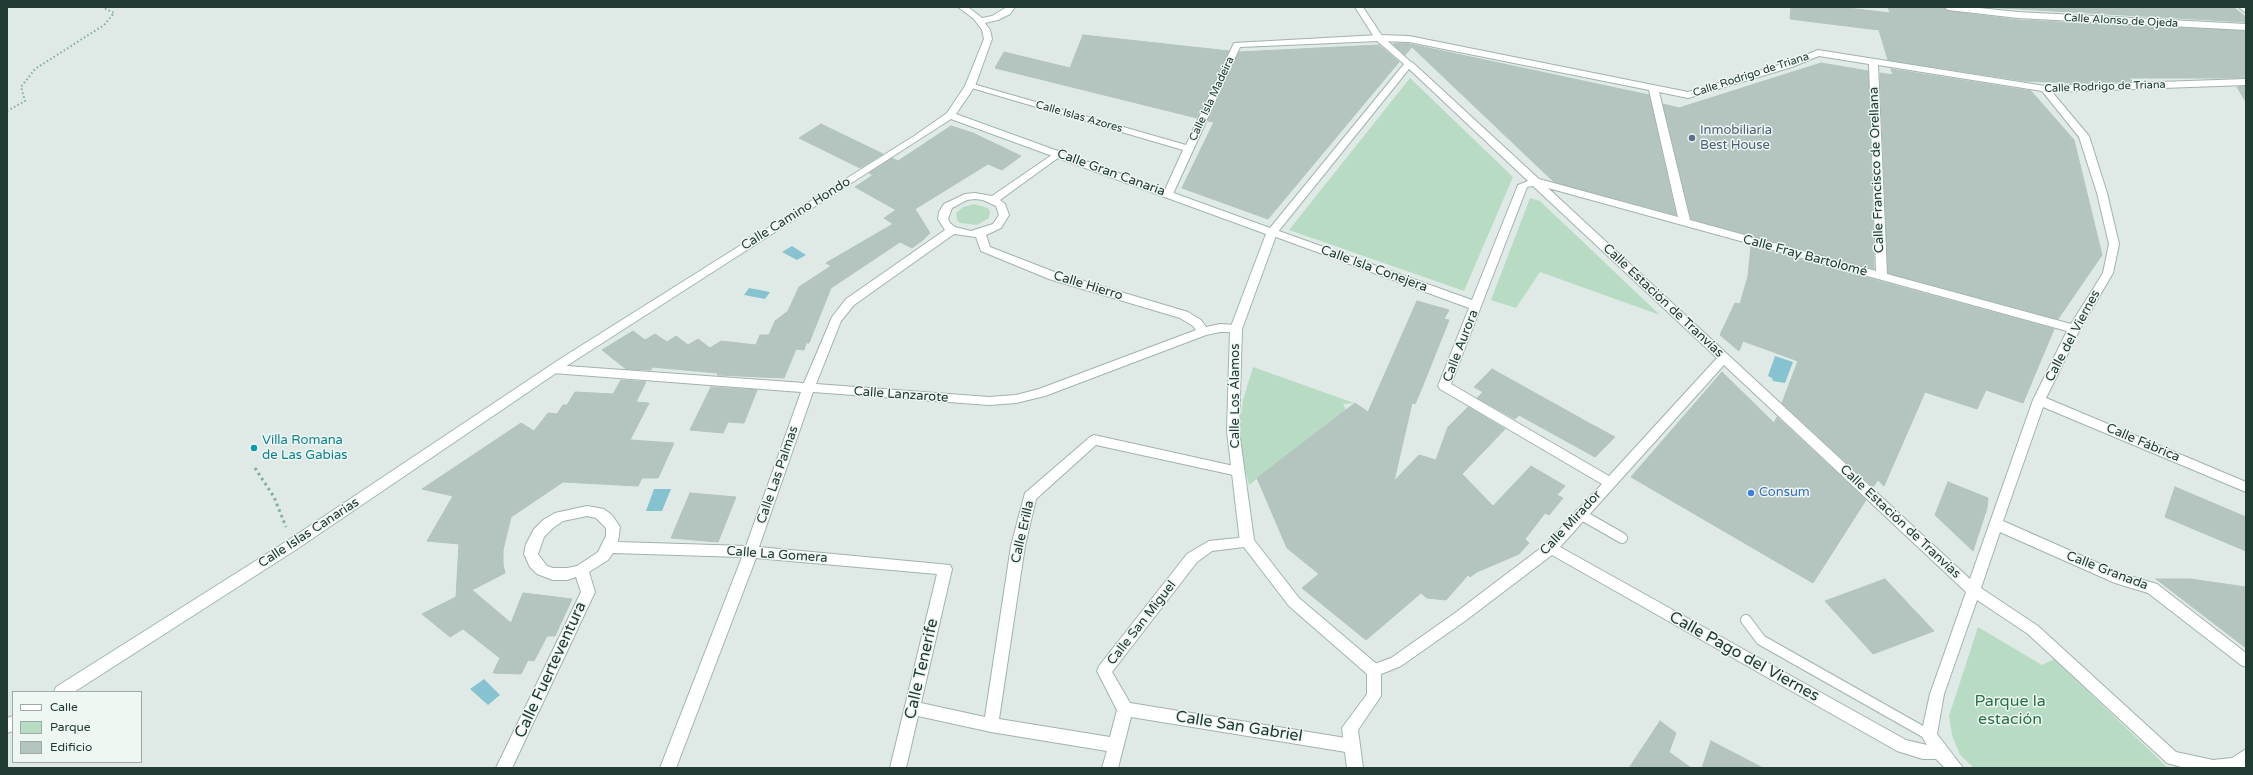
<!DOCTYPE html>
<html>
<head>
<meta charset="utf-8">
<style>
  body { margin:0 }
  #map { position:relative; width:2253px; height:775px; overflow:hidden; background:#dfeae6; font-family:"Varela Round",sans-serif }
  canvas { display:block }
  .frame { position:absolute; inset:0; border:8px solid #203a34; pointer-events:none }
  .legend { position:absolute; left:12px; top:691px; width:130px; height:72px; box-sizing:border-box; background:#eff7f3; border:1px solid #9caba7; margin:0; padding:5px 7px; list-style:none; font-size:12px; color:#203a34 }
  .legend li { display:flex; align-items:center; gap:8px; height:20px }
  .legend b { width:20px; border:1px solid #9caba7 }
</style>
</head>
<body>
<div id="map">
<canvas width="2253" height="775"></canvas>
<div class="frame"></div>
<ul class="legend">
<li><b style="height:5px;background:#fff"></b>Calle</li>
<li><b style="height:11px;background:#b8dcc3"></b>Parque</li>
<li><b style="height:11px;background:#b4c5bf"></b>Edificio</li>
</ul>
</div>
<script>
const ctx = document.querySelector('canvas').getContext('2d');
ctx.lineJoin = 'round';
function paint(path, color) {
  ctx.fillStyle = color;
  ctx.fill(path, 'evenodd');
}
function toPath(rows) {
  const path = new Path2D();
  for (const r of rows) {
    path.moveTo(r[0], r[1]);
    for (let i = 2; i < r.length; i += 2) path.lineTo(r[i], r[i + 1]);
  }
  return path;
}
function trace(path, color, width, dash) {
  ctx.strokeStyle = color;
  ctx.lineWidth = width;
  ctx.lineCap = dash ? 'butt' : 'round';
  ctx.setLineDash(dash || []);
  ctx.stroke(path);
}
function label(font, color, halo, rows, align = 'center') {
  ctx.font = font + ' "Varela Round",sans-serif';
  ctx.lineWidth = 3;
  ctx.setLineDash([]);
  ctx.textBaseline = 'middle';
  ctx.strokeStyle = halo;
  ctx.fillStyle = color;
  for (const [text, x, y, turn = 0] of rows) {
    ctx.save();
    ctx.translate(x, y);
    ctx.rotate((+turn || 0) * Math.PI / 180);
    ctx.textAlign = isNaN(turn) ? turn : align;
    if (halo) ctx.strokeText(text, 0, 0);
    ctx.fillText(text, 0, 0);
    ctx.restore();
  }
}
const green = toPath([
  [1410,78,1513,177,1464,291,1289,230],
  [1530,198,1540,201,1660,315,1540,272,1516,308,1491,300],
  [974,204,988,208,990,211,989,218,977,225,960,223,957,220,956,213,963,207],
  [1253,367,1354,403,1343,404,1346,410,1249,485,1238,440,1243,400],
  [1978,627,2042,665,2054,659,2168,768,1974,768,1960,755,1952,735,1949,716]
]);
const water = toPath([
  [792,246,806,255,797,260,782,252],
  [749,288,770,292,765,299,744,295],
  [1775,356,1793,362,1785,383,1773,381,1772,378,1768,376],
  [654,489,671,489,662,511,646,511],
  [484,679,500,695,488,705,470,689]
]);
const building = toPath([
  [1791,7,1839,7,1890,13,1888,7,1943,7,1948,11,2018,20,2246,31,2246,78,2129,78,2132,81,2075,83,2025,81,1888,60,1879,30,1790,19,1791,7],
  [1984,7,2233,7,2246,17,2246,22,1984,7],
  [1083,35,1229,51,1197,118,995,68,1004,52,1070,68,1083,35],
  [1405,43,1649,95,1676,215,1554,182,1412,47,1405,55,1393,44,1405,43],
  [1379,45,1399,62,1268,219,1182,188,1214,122,1208,121,1239,52,1379,45],
  [1821,63,1868,71,1874,269,1691,219,1663,104,1679,108,1821,63],
  [1891,69,2031,91,2074,140,2102,255,2058,319,1888,273,1880,73,1893,75,1891,69],
  [2246,86,2246,102,2237,87,2246,86],
  [821,124,883,154,860,168,799,138,821,124],
  [951,126,973,133,1021,156,1002,170,988,164,915,209,930,233,923,240,912,248,900,242,831,288,809,343,806,343,804,350,796,349,784,378,717,375,718,373,652,367,651,370,626,369,602,350,633,331,645,340,655,334,667,342,676,336,688,345,698,339,710,348,721,341,756,345,760,335,769,335,775,321,788,311,799,287,831,266,826,263,893,224,884,218,896,210,855,187,873,175,869,173,892,158,898,161,951,126],
  [1751,246,2054,329,2023,403,1986,390,1977,409,1925,392,1884,486,1878,480,1873,487,1782,403,1798,361,1743,341,1739,351,1720,335,1735,303,1740,304,1748,276,1751,246],
  [1417,301,1449,310,1444,319,1449,320,1421,390,1415,404,1412,403,1394,481,1419,455,1436,460,1448,427,1468,407,1505,429,1462,474,1493,506,1531,466,1565,486,1557,495,1563,498,1549,515,1545,513,1525,539,1529,543,1519,554,1477,572,1470,577,1468,575,1446,600,1427,598,1421,593,1366,640,1302,588,1319,574,1287,548,1257,478,1355,403,1368,412,1417,301],
  [1492,369,1589,423,1615,437,1595,457,1519,415,1515,419,1477,398,1483,392,1474,387,1492,369],
  [1722,372,1774,423,1777,417,1866,500,1813,583,1631,477,1722,372],
  [621,380,646,382,636,402,649,403,630,440,674,443,658,478,642,478,638,486,563,482,511,517,503,550,503,564,505,573,472,590,511,623,523,593,572,599,555,636,547,636,534,661,528,660,521,674,493,673,500,658,463,629,450,637,422,614,456,597,459,544,427,541,453,496,422,489,521,423,534,431,548,413,557,414,563,405,567,405,575,392,613,394,621,380],
  [711,387,757,390,744,423,728,422,723,433,690,430,711,387],
  [1948,482,1988,498,1987,508,1973,551,1935,515,1948,482],
  [2175,487,2246,517,2246,551,2165,517,2175,487],
  [690,493,736,497,718,542,671,538,690,493],
  [1885,579,1934,631,1873,654,1825,601,1885,579],
  [2156,579,2190,579,2246,587,2246,648,2156,579],
  [1660,721,1676,733,1669,752,1691,768,1629,768,1660,721],
  [1711,741,1763,768,1702,768,1711,741]
]);
const pathFar1 = toPath([
  [7,111,25,101,21,87,35,69,104,25,114,13,102,7]
]);
const path = toPath([
  [255,468,274,497,286,527]
]);
const lane = toPath([
  [1580,514,1622,538],
  [1746,620,1761,640,1929,735]
]);
const street = toPath([
  [1944,7,1970,7,2018,12,2246,24,2246,30,2018,18,1948,10,1944,7],
  [2239,7,2246,7,2246,12,2243,11,2239,7],
  [1379,35,1409,36,1688,92,1786,63,1818,50,2045,86,2246,79,2246,85,2052,92,2089,136,2107,193,2119,244,2113,273,2080,329,2046,398,2246,482,2246,492,2043,407,2003,521,2123,574,2157,584,2246,653,2246,667,2241,665,2148,593,2115,583,2000,532,1981,588,2038,626,2176,752,2213,760,2232,758,2246,749,2246,766,2243,768,2185,768,2167,763,2028,634,1977,600,1944,694,1937,734,1963,768,1945,768,1936,759,1923,759,1897,751,1552,555,1465,621,1401,666,1374,677,1369,676,1367,671,1369,666,1391,658,1455,613,1546,544,1602,484,1440,389,1438,386,1469,308,1268,234,1267,232,1268,230,1276,230,1472,300,1518,185,1528,181,1406,66,1406,62,1412,62,1539,179,1678,217,1649,90,1409,42,1379,41,1240,47,1173,194,1168,197,1163,194,1183,150,965,86,967,84,973,84,1186,145,1234,43,1379,35],
  [1819,56,1869,64,1876,271,1690,220,1659,92,1688,98,1792,67,1819,56],
  [1878,65,2042,91,2079,137,2097,193,2109,244,2103,273,2071,324,1887,274,1878,65],
  [1533,186,1717,358,1609,476,1451,384,1527,187,1533,186],
  [1548,188,2067,331,2033,400,1970,579,1548,188],
  [1724,365,1966,592,1930,694,1921,735,1927,745,1906,740,1560,547,1724,365],
  [1059,150,1062,151,1062,155,1000,200,1005,204,1009,215,1001,228,986,235,990,247,1057,273,1188,312,1201,320,1206,327,1220,324,1236,325,1240,326,1242,329,1240,332,1220,332,1206,335,1045,396,1016,403,989,405,813,392,759,547,950,565,952,569,921,703,985,717,1011,546,1025,493,1090,437,1094,435,1243,468,1244,471,1243,474,1238,476,1096,445,1036,499,1025,546,999,719,1110,737,1117,710,1097,671,1099,666,1187,554,1209,541,1247,537,1252,538,1254,542,1252,546,1212,551,1197,562,1112,672,1130,703,1352,739,1357,741,1360,746,1357,751,1352,753,1131,717,1118,768,1102,768,1107,751,991,732,918,716,906,768,890,768,937,574,756,558,676,768,660,768,742,557,613,553,608,560,589,572,595,592,512,768,496,768,581,592,576,577,567,580,553,580,537,574,530,567,524,554,526,544,534,529,543,520,555,513,587,506,604,509,612,515,620,527,618,542,746,546,801,392,553,373,549,372,547,369,549,366,553,365,804,383,832,317,846,299,945,230,938,219,939,212,944,204,965,194,975,193,992,196,1059,150],
  [975,199,983,200,996,206,999,215,993,224,971,231,955,227,950,223,948,219,952,208,967,200,975,199],
  [954,234,976,237,981,251,1049,279,1180,318,1193,326,1196,330,1039,389,1016,395,989,397,816,384,841,321,854,305,954,234],
  [587,516,596,518,606,528,606,536,598,552,577,566,567,568,553,568,547,566,538,554,544,537,553,528,563,521,587,516]
]);
const secondary = toPath([
  [958,7,968,7,982,18,992,16,1007,7,1015,7,1010,14,998,20,985,23,990,30,992,39,975,86,956,114,1270,228,1404,64,1376,40,1355,7,1363,7,1382,36,1413,64,1277,233,1242,329,1239,431,1254,540,1299,598,1379,666,1381,671,1381,696,1358,730,1363,768,1347,768,1342,728,1367,694,1367,674,1289,606,1240,542,1227,431,1230,329,1266,234,951,119,568,365,297,549,74,692,54,692,56,687,287,541,560,359,914,136,947,113,965,86,984,39,982,30,974,19,958,7],
  [13,716,13,731,7,733,7,718,13,716]
]);
const markers = [
  [1692,138,4,"#5c6f8a"],
  [254,448,4,"#0f9aa8"],
  [1751,493,4,"#3f7fe0"]
];
const farStreetnames = [
  ["Calle Alonso de Ojeda",2121,21,3],
  ["Calle Rodrigo de Triana",1751,75,-18],
  ["Calle Rodrigo de Triana",2105,87,-2],
  ["Calle Isla Madeira",1212,99,-65],
  ["Calle Islas Azores",1079,117,16]
];
const serviceNames = [
  ["Inmobiliaria",1700,131],
  ["Best House",1700,146]
];
const streetNames = [
  ["Calle Francisco de Orellana",1877,170,-92],
  ["Calle Gran Canaria",1111,173,20],
  ["Calle Camino Hondo",796,214,-32],
  ["Calle Fray Bartolomé",1805,256,15],
  ["Calle Isla Conejera",1374,269,20],
  ["Calle Hierro",1088,286,17],
  ["Calle Estación de Tranvías",1663,301,43],
  ["Calle del Viernes",2073,336,-62],
  ["Calle Aurora",1461,346,-69],
  ["Calle Lanzarote",901,395,4],
  ["Calle Los Álamos",1236,396,-90],
  ["Calle Fábrica",2143,443,23],
  ["Calle Las Palmas",778,475,-71],
  ["Calle Estación de Tranvías",1900,522,43],
  ["Calle Mirador",1571,523,-47],
  ["Calle Erilla",1023,532,-77],
  ["Calle Islas Canarias",309,533,-33],
  ["Calle La Gomera",777,555,4],
  ["Calle Granada",2107,571,21],
  ["Calle San Miguel",1142,623,-52]
];
const cultureNames = [
  ["Villa Romana",262,441],
  ["de Las Gabias",262,456]
];
const shopNames = [
  ["Consum",1759,493]
];
const nearStreetnames = [
  ["Calle Pago del Viernes",1744,657,29],
  ["Calle Tenerife",922,669,-77],
  ["Calle Fuerteventura",551,670,-65],
  ["Calle San Gabriel",1239,727,9]
];
const nearParknames = [
  ["Parque la",2010,702],
  ["estación",2010,720]
];
paint(green, '#b8dcc3');
paint(water, '#86c2d0');
paint(building, '#b4c5bf');
trace(building, '#b2c4bd', 1);
trace(lane, '#a2b2ad', 12);
trace(street, '#a2b2ad', 2);
trace(secondary, '#9eb6ae', 2);
trace(pathFar1, '#7faea1', 2, [1.5, 2.5]);
trace(path, '#7faea1', 3, [2.5, 3.5]);
trace(lane, '#fff', 10);
paint(street, '#fff');
paint(secondary, '#fff');
for (const [x, y, r, color] of markers) {
  const dot = new Path2D();
  dot.arc(x, y, r, 0, 2 * Math.PI);
  ctx.fillStyle = color;
  ctx.fill(dot);
  trace(dot, '#eff7f3', 1.5);
}
label('11px', '#203a34', '#eff7f3', farStreetnames);
label('13px', '#4e5e75', '#eff7f3', serviceNames, 'left');
label('13px', '#203a34', '#eff7f3', streetNames);
label('13px', '#0d838f', '#eff7f3', cultureNames, 'left');
label('13px', '#366cbe', '#eff7f3', shopNames, 'left');
label('16px', '#203a34', '#eff7f3', nearStreetnames);
label('16px', '#2a7148', '#eff7f3', nearParknames);
</script>
</body>
</html>
